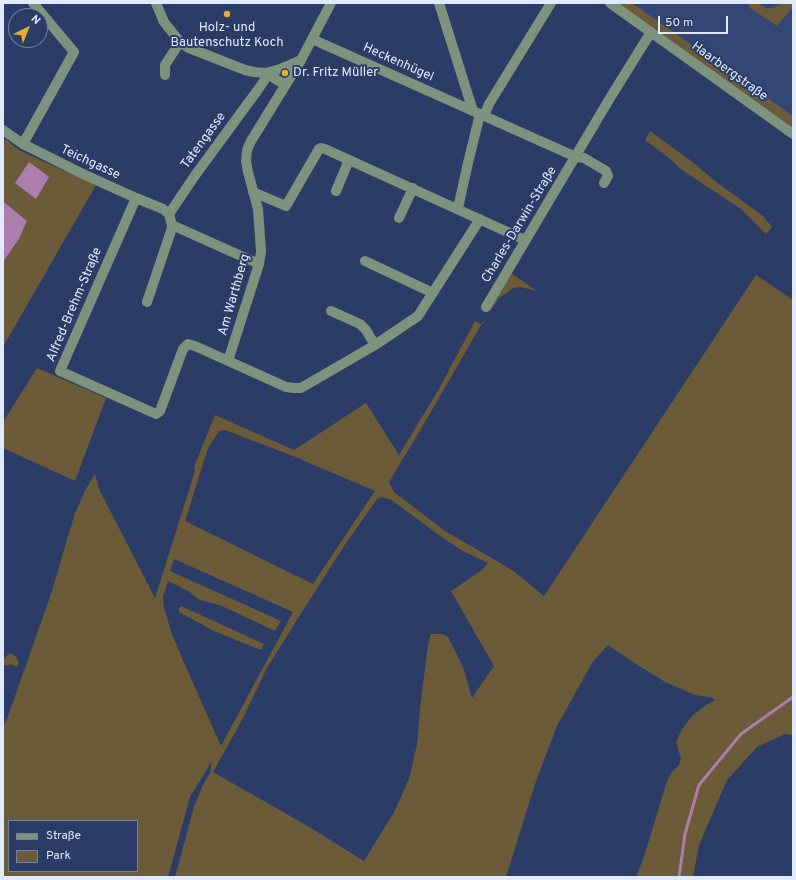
<!DOCTYPE html>
<html>
<head>
<meta charset="utf-8">
<style>
  body { margin:0 }
  #map { position:relative; width:796px; height:880px; overflow:hidden; background:#2b3d66; font-family:Overpass,sans-serif }
  canvas { display:block }
  .frame { position:absolute; inset:0; border:4px solid #e0eaff; pointer-events:none }
  .legend { position:absolute; left:8px; top:820px; width:130px; height:52px; box-sizing:border-box; background:#2b3d66; border:1px solid #7382a3; margin:0; padding:5px 7px; list-style:none; font-size:12px; color:#e0eaff }
  .legend li { display:flex; align-items:center; gap:8px; height:20px }
  .legend b { width:20px; border:1px solid #7382a3 }
  .north { position:absolute; left:8px; top:8px; width:40px; height:40px; box-sizing:border-box; background:#2b3d66; border:1px solid #7382a3; border-radius:50%; rotate:43deg; font-size:11px; font-weight:700; line-height:16px; text-align:center; color:#e0eaff }
  .north::after { content:''; display:block; margin:auto; width:14px; height:18px; background:#e0af34; clip-path:polygon(50% 0,100% 100%,50% 72%,0 100%) }
  .scale { position:absolute; left:658px; top:16px; width:70px; height:18px; box-sizing:border-box; border:2px solid #e0eaff; border-top:0; padding-left:5px; font-size:12px; line-height:14px; white-space:nowrap; color:#e0eaff; -webkit-text-stroke:3px #2b3d66; paint-order:stroke }
</style>
</head>
<body>
<div id="map">
<canvas width="796" height="880"></canvas>
<div class="frame"></div>
<ul class="legend">
<li><b style="height:5px;background:#7d937e"></b>Straße</li>
<li><b style="height:11px;background:#6b5b38"></b>Park</li>
</ul>
<div class="north">N</div>
<div class="scale">50 m</div>
</div>
<script>
const ctx = document.querySelector('canvas').getContext('2d');
ctx.lineJoin = 'round';
function paint(path, color) {
  ctx.fillStyle = color;
  ctx.fill(path, 'evenodd');
}
function toPath(rows) {
  const path = new Path2D();
  for (const r of rows) {
    path.moveTo(r[0], r[1]);
    for (let i = 2; i < r.length; i += 2) path.lineTo(r[i], r[i + 1]);
  }
  return path;
}
function trace(path, color, width, dash) {
  ctx.strokeStyle = color;
  ctx.lineWidth = width;
  ctx.lineCap = dash ? 'butt' : 'round';
  ctx.setLineDash(dash || []);
  ctx.stroke(path);
}
function label(font, color, halo, rows, align = 'center') {
  ctx.font = font + ' Overpass,sans-serif';
  ctx.lineWidth = 4;
  ctx.setLineDash([]);
  ctx.textBaseline = 'middle';
  ctx.strokeStyle = halo;
  ctx.fillStyle = color;
  for (const [text, x, y, turn = 0] of rows) {
    ctx.save();
    ctx.translate(x, y);
    ctx.rotate((+turn || 0) * Math.PI / 180);
    ctx.textAlign = isNaN(turn) ? turn : align;
    if (halo) ctx.strokeText(text, 0, 0);
    ctx.fillText(text, 0, 0);
    ctx.restore();
  }
}
const built = toPath([
  [627,3,793,3,793,121]
]);
const green = toPath([
  [617,3,632,3,793,116,793,128],
  [747,3,757,3,767,8,773,8,782,3,793,3,793,7,777,26,750,8],
  [650,131,691,161,715,181,763,216,772,227,766,234,741,209,682,170,669,158,645,140],
  [6,139,16,148,27,154,96,185,3,347,3,262,19,239,27,221,3,201,3,142],
  [511,273,537,291,521,287,513,288,499,298,481,325,425,422,389,482,394,492,445,531,490,557,515,572,544,596,756,275,793,300,793,735,785,734,757,747,727,780,699,845,693,877,636,877,643,860,667,781,672,772,679,765,681,759,676,742,682,729,692,716,706,705,715,700,713,698,695,695,665,682,636,664,608,645,592,663,557,726,536,781,506,877,175,877,194,807,203,785,210,773,212,761,190,797,168,877,3,877,3,726,7,719,51,594,75,513,86,489,95,474,99,489,155,598,195,471,194,467,215,415,294,450,366,403,399,455,439,389,475,321,482,325],
  [225,430,293,456,375,491,313,584,185,521,208,448,219,431],
  [382,497,391,500,401,507,443,538,463,551,488,563,482,570,451,591,494,666,472,698,463,667,448,637,442,634,431,634,428,645,421,700,417,744,409,779,394,812,364,861,306,825,213,772,242,720,267,668,300,615,344,546,377,499],
  [174,559,293,612,221,746,182,658,172,634,164,608,163,597,168,581,188,591,200,600,222,606,275,631,281,621,170,571],
  [9,821,137,821,137,871,9,871],
  [37,368,106,398,75,481,3,448,3,422],
  [181,606,264,644,261,650,216,632,179,612,179,608],
  [10,653,15,656,19,662,17,667,10,664,8,666,3,664,3,659,7,656,8,654]
]);
const water = toPath([
  [29,162,49,177,36,199,15,183],
  [3,201,27,221,19,239,3,262]
]);
const stream = toPath([
  [679,877,685,834,699,785,741,734,793,697]
]);
const minor = toPath([
  [156,3,164,22,180,42,189,48,245,70,254,72,266,73,280,69,301,60,331,3],
  [439,3,473,111],
  [610,3,793,134],
  [312,39,576,157,584,158,606,171,608,176,604,183],
  [165,75,165,65,180,42],
  [484,116,489,104,551,3],
  [3,130,23,144,83,174,136,198,163,209,169,214],
  [23,144,74,52,33,3],
  [336,191,349,160],
  [253,192,286,206,319,149,321,148,325,149,525,240],
  [136,198,60,371,156,414,160,411,183,349,188,344,195,346,286,387,294,388,301,388,375,345,418,316,480,219],
  [458,208,468,163,480,114],
  [399,218,413,188],
  [365,261,433,293],
  [259,264,172,225,169,214,196,174,257,91,264,81,266,73,285,85],
  [147,302,172,228,172,225],
  [486,307,610,98,651,32],
  [331,311,360,324,366,330,375,345],
  [228,361,259,264,261,252,258,209,248,172,246,161,247,150,251,141,301,60]
]);
const markers = [
  [227,14,4,"#e0af34"],
  [285,73,4,"#e0af34"]
];
const poiNames = [
  ["Holz- und",227,28],
  ["Bautenschutz Koch",227,43],
  ["Dr. Fritz Müller",293,73,"left"]
];
const streetNames = [
  ["Heckenhügel",398,63,24],
  ["Haarbergstraße",729,72,36],
  ["Tatengasse",204,141,-54],
  ["Teichgasse",90,163,25],
  ["Charles-Darwin-Straße",520,225,-59],
  ["Am Warthberg",235,295,-74],
  ["Alfred-Brehm-Straße",75,305,-67]
];
paint(built, '#334676');
paint(green, '#6b5b38');
paint(water, '#ad7dae');
trace(stream, '#ad7dae', 3);
trace(minor, '#7d937e', 10);
for (const [x, y, r, color] of markers) {
  const dot = new Path2D();
  dot.arc(x, y, r, 0, 2 * Math.PI);
  ctx.fillStyle = color;
  ctx.fill(dot);
  trace(dot, '#2b3d66', 1.5);
}
label('13px', '#e0eaff', '#2b3d66', poiNames);
label('13px', '#e0eaff', '#2b3d66', streetNames);
</script>
</body>
</html>
